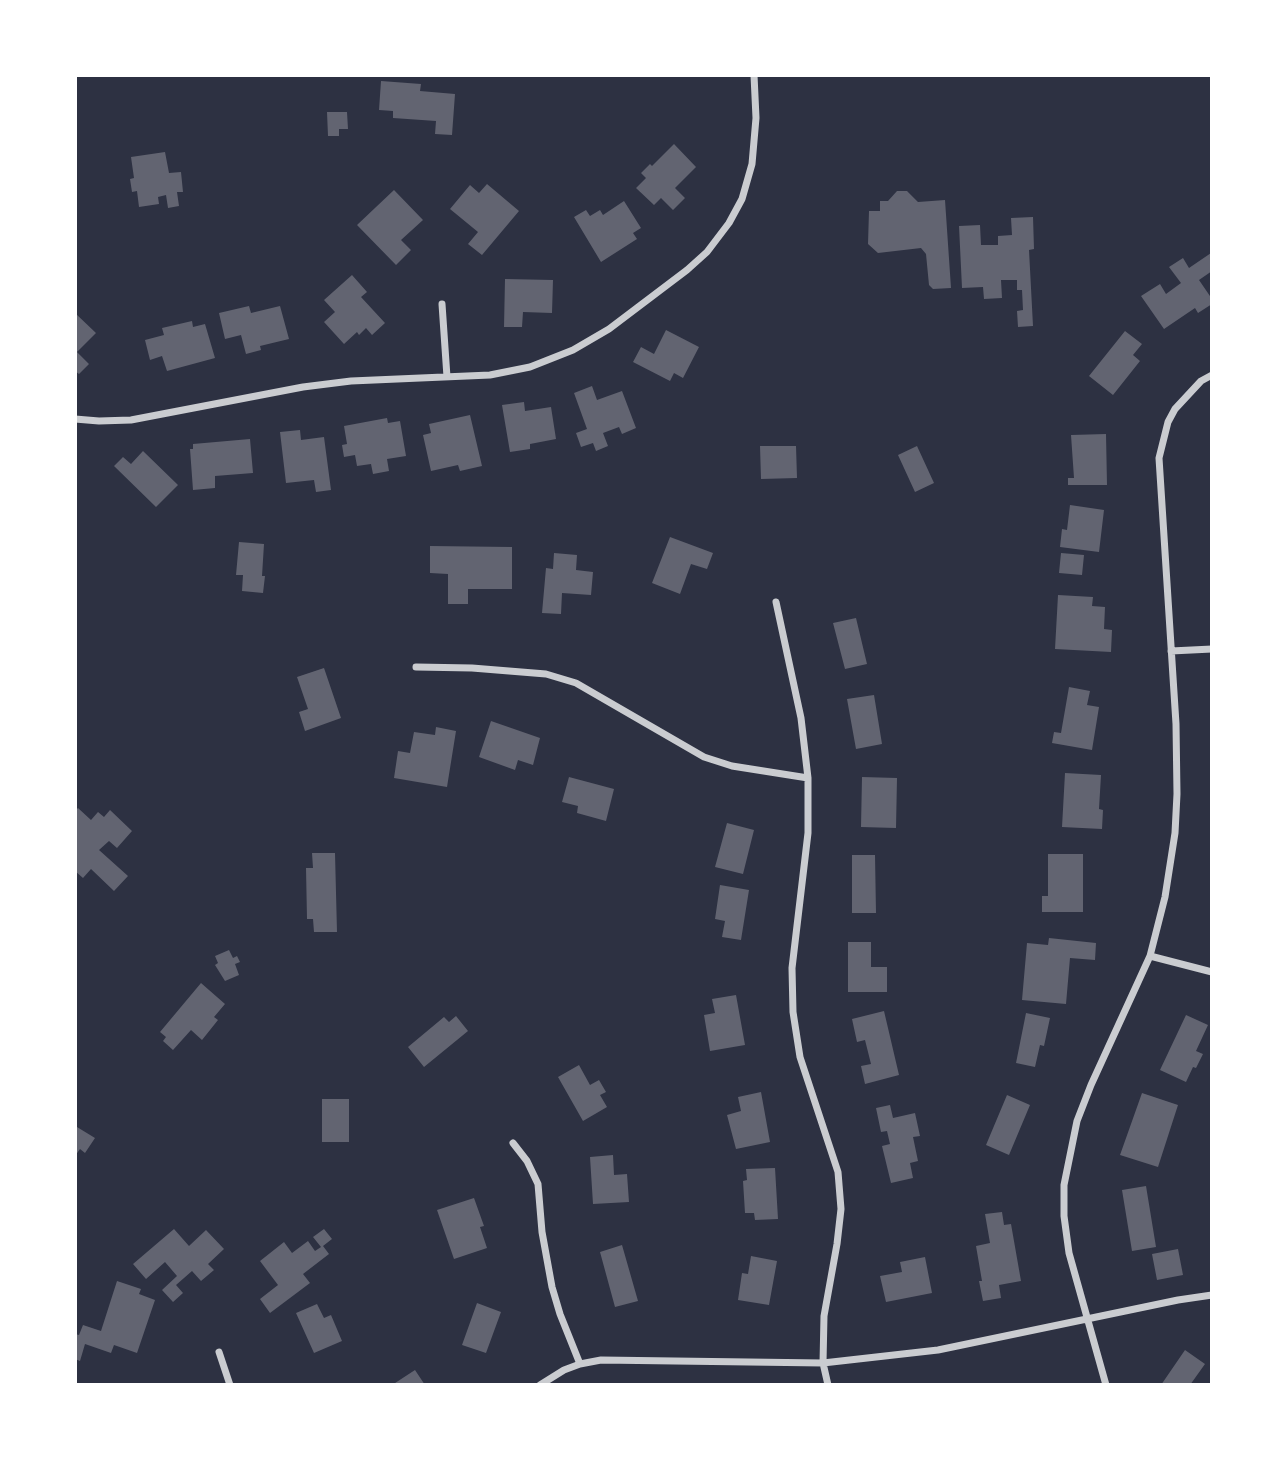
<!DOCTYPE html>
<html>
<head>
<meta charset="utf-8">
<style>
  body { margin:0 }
  #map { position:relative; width:1287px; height:1460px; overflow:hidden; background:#2d3142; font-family:"IBM Plex Serif",serif }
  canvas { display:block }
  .frame { position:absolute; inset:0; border:77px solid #fff; pointer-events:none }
</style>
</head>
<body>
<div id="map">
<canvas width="1287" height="1460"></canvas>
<div class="frame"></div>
</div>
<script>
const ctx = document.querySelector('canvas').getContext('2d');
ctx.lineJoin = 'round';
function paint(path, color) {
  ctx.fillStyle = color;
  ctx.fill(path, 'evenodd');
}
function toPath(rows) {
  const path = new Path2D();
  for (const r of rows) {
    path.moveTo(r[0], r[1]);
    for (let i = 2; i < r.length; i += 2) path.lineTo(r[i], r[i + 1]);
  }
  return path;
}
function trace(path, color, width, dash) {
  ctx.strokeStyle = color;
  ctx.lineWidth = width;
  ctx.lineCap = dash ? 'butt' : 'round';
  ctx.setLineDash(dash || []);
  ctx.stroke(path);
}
const building = toPath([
  [381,81,421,84,420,91,455,94,452,135,435,134,436,121,393,118,393,111,379,110],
  [327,112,347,112,348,129,339,129,339,136,328,136],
  [674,144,696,167,675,188,685,198,673,210,661,198,654,205,636,188,646,178,641,173,650,164,652,166],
  [165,152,169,173,181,172,183,192,177,192,179,206,168,208,166,195,158,197,159,204,139,207,137,191,132,192,130,179,134,178,131,157],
  [487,184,519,211,482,255,468,244,478,232,450,209,470,185,479,193],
  [394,190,423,220,401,240,411,250,396,265,357,225],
  [897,191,907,191,918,202,945,200,951,288,933,289,929,285,926,254,921,248,878,253,868,244,869,211,880,211,880,201,888,201],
  [624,201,641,228,633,233,637,239,601,262,574,217,586,210,590,216,600,210,603,215],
  [1033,217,1034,249,1029,250,1033,326,1018,327,1017,311,1023,310,1022,290,1017,290,1017,280,1001,280,1002,298,984,299,983,287,962,288,959,226,980,225,981,245,998,245,998,236,1012,235,1011,218],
  [1211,253,1212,271,1199,280,1212,299,1212,304,1198,313,1195,308,1164,329,1141,296,1160,284,1166,294,1181,283,1169,267,1183,258,1189,268],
  [352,275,367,292,361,297,385,323,372,335,366,328,359,335,357,332,344,344,324,322,335,312,324,300],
  [505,279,553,280,552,313,523,312,522,327,504,327],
  [249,306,251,313,280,306,289,339,260,346,261,350,246,354,241,335,225,339,219,313],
  [75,313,96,333,77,352,89,364,79,374,75,371],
  [192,321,193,327,205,324,215,358,167,371,162,356,150,360,145,340,164,335,162,328],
  [666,330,699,347,683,378,674,373,670,381,633,362,641,347,654,354],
  [1125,331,1142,344,1133,355,1140,361,1113,395,1089,376],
  [592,386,597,400,622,391,636,428,622,434,619,427,603,433,608,446,596,451,593,443,581,447,576,433,587,429,574,393],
  [524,402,525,411,551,407,556,439,530,444,530,449,510,452,502,405],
  [470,415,482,466,460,471,458,465,431,471,423,435,431,433,429,424],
  [387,418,388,423,400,421,406,456,387,459,389,471,373,474,371,464,357,466,355,455,344,457,342,445,347,444,344,426],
  [300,430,301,440,324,437,331,490,316,492,314,480,286,483,280,432],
  [1106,434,1107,485,1068,485,1068,478,1074,478,1071,435],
  [250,439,253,473,215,476,215,488,193,490,190,449,193,449,193,444],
  [760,446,796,446,797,478,761,479],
  [917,446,934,483,915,492,898,455],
  [143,451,178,485,156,507,114,466,123,457,131,464],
  [1070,505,1104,510,1099,552,1060,547,1062,529,1067,530],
  [670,537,713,553,707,569,691,564,680,594,652,583],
  [239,542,264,544,262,576,265,576,263,593,242,591,243,575,236,575],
  [430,546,512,547,512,589,468,589,468,604,448,604,448,574,430,573],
  [554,553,577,555,576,570,593,572,591,595,562,593,561,614,542,613,546,568,553,569],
  [1061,553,1084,555,1082,575,1059,573],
  [1058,595,1093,597,1092,606,1105,607,1104,629,1112,630,1111,652,1055,649],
  [856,618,867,664,845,669,833,623],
  [324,668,341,718,305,731,299,712,308,709,297,677],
  [1069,687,1090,691,1087,705,1099,707,1092,750,1052,743,1054,732,1061,733],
  [874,695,882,744,856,749,847,699],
  [491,721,540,738,533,765,518,760,515,770,479,757],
  [436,727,456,731,447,787,394,778,398,751,410,753,414,732,435,735],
  [1065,773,1101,775,1099,809,1103,810,1102,829,1062,827],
  [569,777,614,789,606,821,577,813,578,806,562,802],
  [862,777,897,778,896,828,861,827],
  [78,808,91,820,98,812,104,817,110,810,132,831,117,848,109,841,99,850,128,876,114,891,91,869,83,878,75,871,75,811],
  [727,823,754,830,743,874,715,867],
  [312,853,335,853,337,932,314,932,313,919,307,919,306,868,313,868],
  [1048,854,1083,854,1083,912,1042,912,1042,896,1048,896],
  [852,855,875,855,876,913,852,913],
  [720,885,749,890,741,940,722,937,725,921,715,919],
  [1049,938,1096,943,1095,960,1070,958,1066,1004,1022,1000,1027,943,1048,945],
  [848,942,871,942,871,967,887,967,887,992,848,992],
  [229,950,233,958,237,956,240,962,235,964,239,975,225,981,215,965,218,963,215,956],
  [201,983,225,1004,214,1017,218,1020,202,1040,191,1030,173,1050,163,1041,166,1037,160,1032],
  [736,995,745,1045,710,1051,704,1015,715,1013,712,999],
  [884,1011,899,1075,865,1084,861,1066,871,1064,865,1040,857,1042,852,1019],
  [1026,1013,1050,1018,1044,1046,1040,1045,1035,1067,1016,1063],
  [1186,1015,1208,1025,1196,1051,1203,1054,1196,1068,1193,1067,1186,1082,1160,1070],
  [456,1016,468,1031,424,1067,408,1047,444,1017,449,1022],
  [579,1065,590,1085,599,1080,606,1092,600,1095,607,1107,583,1121,558,1077],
  [761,1092,770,1142,736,1149,727,1115,741,1111,738,1097],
  [1142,1093,1178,1105,1158,1167,1120,1155],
  [1007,1095,1030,1105,1009,1155,986,1145],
  [322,1099,349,1099,349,1142,322,1142],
  [890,1105,893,1118,915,1113,920,1136,913,1137,918,1161,910,1163,913,1178,891,1183,882,1146,890,1144,887,1131,881,1132,876,1108],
  [77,1127,95,1138,85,1153,80,1149,75,1156,75,1131],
  [613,1155,614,1175,627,1174,629,1202,593,1204,590,1157],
  [775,1168,778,1219,755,1220,754,1213,745,1213,743,1181,747,1180,746,1169],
  [1146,1186,1156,1247,1132,1251,1122,1190],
  [474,1198,484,1226,480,1227,487,1248,454,1259,437,1210],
  [1002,1212,1004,1225,1011,1224,1021,1281,999,1285,1001,1298,983,1301,979,1281,982,1281,976,1246,990,1243,985,1214],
  [174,1229,189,1246,206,1230,224,1249,208,1264,214,1270,201,1281,192,1271,176,1285,183,1293,173,1302,162,1290,177,1276,165,1262,146,1279,133,1264],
  [324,1229,332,1239,323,1246,329,1254,303,1274,310,1283,270,1313,260,1299,278,1285,260,1261,284,1242,292,1253,308,1241,315,1251,321,1247,313,1237],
  [622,1245,638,1301,615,1307,600,1252],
  [1178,1249,1183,1275,1157,1280,1152,1254],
  [751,1256,777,1261,769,1305,738,1300,742,1273,748,1274],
  [925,1257,932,1293,886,1302,880,1276,902,1272,900,1262],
  [117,1281,141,1289,139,1294,155,1300,137,1353,114,1345,111,1353,85,1344,80,1361,75,1359,75,1334,79,1335,83,1325,101,1331],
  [477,1303,501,1312,486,1353,462,1345],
  [317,1304,324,1318,331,1315,342,1341,314,1353,296,1313],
  [1185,1350,1205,1364,1190,1385,1161,1385],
  [415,1370,425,1385,392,1385]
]);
const minor = toPath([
  [442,304,447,377],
  [75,419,99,421,131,420,303,387,351,381,490,375,530,367,573,350,609,329,687,270,707,252,729,223,742,199,752,164,756,118,754,75],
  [776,602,801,718,808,778,808,833,792,968,793,1012,800,1057,838,1172,841,1209,837,1244,824,1316,823,1363,828,1385],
  [1171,651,1212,649],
  [416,667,472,668,546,674,576,683,704,757,732,766,808,778],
  [1150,956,1212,972],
  [513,1143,527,1161,538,1184,542,1232,552,1287,560,1314,580,1364],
  [219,1352,230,1385],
  [540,1385,564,1370,580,1364,601,1360,823,1363,938,1350,1178,1300,1212,1295],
  [1106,1385,1069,1253,1064,1216,1064,1185,1077,1121,1091,1085,1150,956,1165,897,1175,833,1177,794,1176,724,1159,458,1168,422,1175,409,1201,381,1212,375]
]);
paint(building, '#626471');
trace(minor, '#caccd0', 7);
</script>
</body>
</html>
